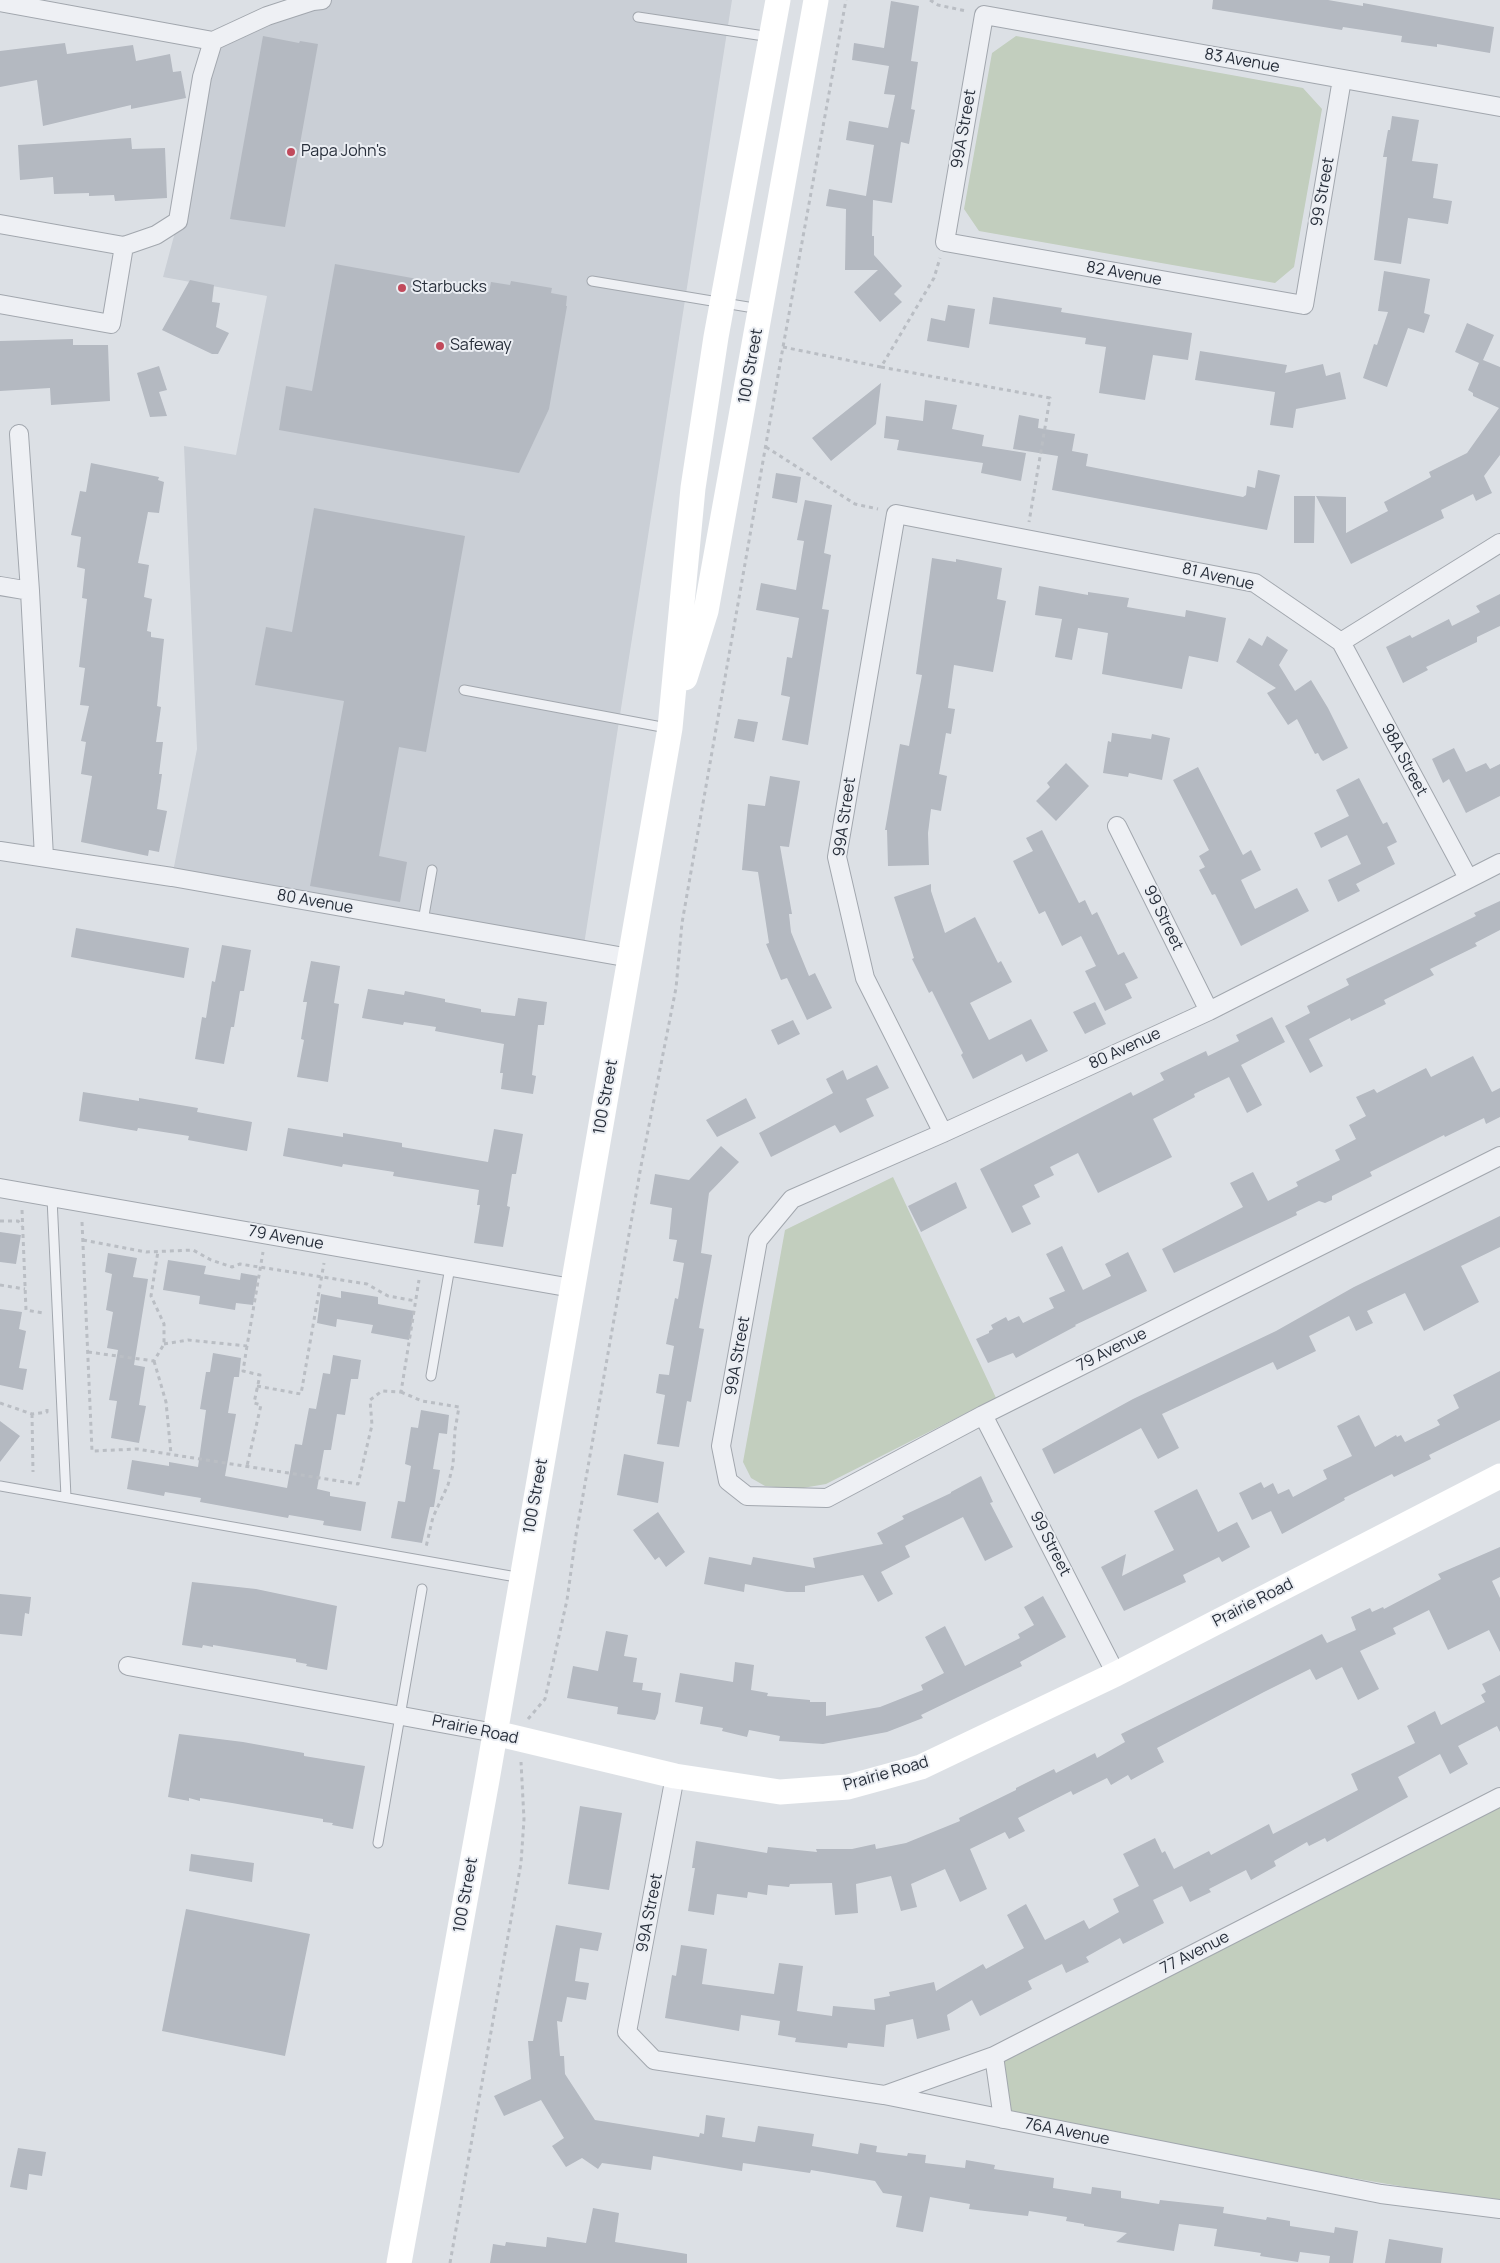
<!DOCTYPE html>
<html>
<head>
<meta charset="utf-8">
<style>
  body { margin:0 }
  canvas { display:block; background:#dce0e5 }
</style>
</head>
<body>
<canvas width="1500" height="2263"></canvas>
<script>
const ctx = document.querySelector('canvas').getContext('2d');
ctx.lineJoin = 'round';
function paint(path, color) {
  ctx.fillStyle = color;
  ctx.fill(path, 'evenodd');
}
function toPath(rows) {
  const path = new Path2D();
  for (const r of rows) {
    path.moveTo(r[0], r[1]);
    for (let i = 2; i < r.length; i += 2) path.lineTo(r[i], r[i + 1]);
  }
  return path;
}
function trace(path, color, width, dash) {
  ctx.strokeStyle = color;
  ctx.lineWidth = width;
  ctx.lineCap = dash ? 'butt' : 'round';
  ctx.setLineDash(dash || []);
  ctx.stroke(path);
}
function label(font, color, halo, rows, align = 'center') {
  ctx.font = font + ' Manrope,sans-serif';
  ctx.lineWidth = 4;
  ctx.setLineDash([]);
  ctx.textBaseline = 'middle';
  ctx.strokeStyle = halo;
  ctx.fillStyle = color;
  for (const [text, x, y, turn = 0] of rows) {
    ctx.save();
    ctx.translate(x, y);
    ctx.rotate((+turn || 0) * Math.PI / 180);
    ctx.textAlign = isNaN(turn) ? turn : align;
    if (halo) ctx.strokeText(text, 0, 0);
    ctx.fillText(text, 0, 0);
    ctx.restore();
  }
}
const built = toPath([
  [322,0,732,0,583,951,172,877,197,749,184,446,236,455,267,296,163,277,178,221,213,41]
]);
const green = toPath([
  [1016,36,1303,88,1322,109,1294,267,1275,283,979,231,964,209,992,53],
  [893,1177,996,1398,826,1484,797,1489,765,1486,751,1478,743,1462,785,1230],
  [1500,1797,1500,2203,1003,2119,994,2056]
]);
const building = toPath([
  [1213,0,1328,0,1363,6,1363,3,1494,27,1490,53,1437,44,1437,47,1401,42,1402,36,1343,27,1342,30,1212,9],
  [891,1,919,6,911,61,918,62,911,109,915,110,909,144,901,142,892,203,873,200,872,236,874,236,874,255,902,286,894,294,902,302,880,322,854,292,878,270,845,270,846,209,826,206,829,189,866,196,874,145,846,140,849,121,888,128,895,95,884,94,889,66,852,60,854,43,884,48],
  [263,36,299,43,300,41,318,44,285,227,230,219],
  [65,43,67,54,133,45,136,61,170,54,173,72,181,71,186,98,131,109,131,105,43,126,37,80,0,87,0,51],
  [1392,116,1419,120,1412,161,1438,164,1433,198,1452,201,1448,224,1408,218,1401,264,1374,260,1387,157,1383,157,1388,130,1390,130],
  [131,138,132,149,165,148,167,198,115,201,114,195,89,196,89,193,54,194,53,177,20,180,18,145],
  [335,264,489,292,491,282,510,285,511,281,552,288,551,293,567,296,566,306,567,306,549,409,519,473,279,430,286,386,312,391],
  [1384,271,1430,279,1424,313,1430,315,1424,333,1408,328,1387,387,1363,378,1374,344,1377,345,1388,312,1378,311],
  [190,280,214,285,212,302,220,303,216,327,229,333,218,354,212,354,162,330],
  [993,297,1062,308,1061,312,1192,333,1188,360,1153,355,1145,400,1099,393,1106,347,1085,344,1086,338,989,324],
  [948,305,975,309,969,348,927,341,931,318,945,321],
  [1467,323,1494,335,1483,360,1500,367,1500,455,1484,476,1492,493,1476,501,1473,494,1441,510,1444,518,1351,564,1316,496,1346,497,1346,533,1388,511,1384,502,1431,477,1429,472,1467,453,1499,408,1473,396,1473,393,1468,390,1479,363,1455,352],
  [73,339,73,345,108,345,110,401,51,405,50,388,0,391,0,341],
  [1200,351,1287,365,1285,373,1323,364,1326,376,1340,372,1346,399,1296,409,1293,428,1270,425,1275,392,1195,380],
  [159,366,167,390,159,392,167,416,150,417,137,373],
  [881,383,876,424,831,461,812,438],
  [925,400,957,405,952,429,984,435,982,446,1026,453,1021,481,981,473,983,463,897,450,899,440,884,438,886,416,923,421],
  [1019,415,1039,419,1038,428,1075,434,1072,451,1088,454,1086,466,1243,497,1246,495,1247,486,1255,488,1258,470,1280,475,1267,530,1052,490,1058,456,1013,449],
  [91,463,159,477,158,480,164,482,159,513,148,512,138,563,149,565,144,597,152,599,147,631,151,632,151,637,164,639,157,706,161,707,156,742,163,742,159,774,162,774,157,809,167,811,159,852,149,850,148,856,81,842,92,776,81,774,86,742,81,741,89,706,80,705,85,668,79,667,87,599,82,598,85,569,77,567,81,537,71,535,80,491,86,492],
  [776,473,801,477,797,503,772,498],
  [1294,496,1315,496,1314,543,1294,543],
  [805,500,832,505,824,553,831,555,822,609,829,610,808,745,782,740,790,697,781,695,787,657,792,658,799,618,756,610,761,583,796,590,804,541,797,540],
  [314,508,465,536,426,752,399,747,379,856,407,862,400,902,310,886,344,701,255,685,266,627,292,632],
  [932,558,956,562,956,559,1002,568,997,599,1006,601,993,672,954,665,948,708,955,709,951,734,946,733,939,774,947,776,941,811,931,809,928,833,929,865,888,866,887,830,885,830,900,744,909,746,922,675,916,674],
  [1039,586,1088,595,1088,592,1129,598,1127,607,1185,617,1186,610,1226,618,1218,662,1189,656,1182,689,1102,674,1108,633,1078,628,1072,660,1055,657,1062,619,1035,615],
  [1500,594,1500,626,1477,637,1477,642,1426,667,1428,670,1403,683,1386,647,1410,635,1412,638,1449,619,1452,626,1480,612,1476,606],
  [1267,636,1288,650,1279,665,1295,691,1311,680,1328,708,1348,748,1323,761,1321,759,1318,753,1315,754,1297,719,1288,725,1267,693,1276,688,1236,662,1249,638,1262,646],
  [738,719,758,722,754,742,734,738],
  [1112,733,1151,739,1152,734,1170,738,1162,780,1129,773,1128,777,1103,773,1108,741,1111,742],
  [1454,748,1466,772,1486,763,1490,769,1500,764,1500,796,1466,813,1449,779,1443,783,1432,759],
  [1066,763,1089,786,1056,821,1036,801,1050,787,1047,783],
  [1198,767,1243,855,1251,850,1261,870,1241,880,1255,909,1297,888,1309,911,1241,946,1215,894,1212,895,1199,870,1205,867,1199,856,1209,850,1173,780],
  [770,776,800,781,789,847,780,846,792,914,789,914,791,932,809,976,815,973,832,1008,807,1020,787,978,781,980,766,944,769,943,758,872,742,870,748,804,765,806],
  [1359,778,1383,824,1387,822,1397,842,1387,847,1395,864,1356,884,1360,891,1338,902,1328,880,1361,864,1347,835,1321,848,1314,833,1349,816,1336,790],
  [1042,830,1079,903,1085,900,1092,915,1097,912,1118,955,1124,952,1138,978,1125,984,1132,998,1105,1011,1085,971,1096,966,1081,936,1062,946,1045,911,1039,914,1013,861,1033,851,1026,838],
  [931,884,931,891,945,933,975,917,998,963,1001,961,1012,982,970,1003,989,1040,1031,1019,1048,1051,1026,1062,1022,1054,973,1079,961,1055,963,1053,932,991,929,993,912,959,914,958,894,897],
  [1500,901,1500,930,1475,943,1477,946,1430,969,1434,975,1384,1000,1386,1004,1351,1021,1350,1018,1309,1039,1323,1066,1310,1073,1285,1026,1310,1013,1307,1006,1349,985,1346,979,1476,916,1474,913],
  [76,928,189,948,184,978,71,957],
  [222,945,251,950,244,991,240,991,234,1027,231,1027,224,1064,195,1059,202,1017,206,1018,212,981,215,982],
  [311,961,340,966,334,1003,339,1004,328,1082,297,1077,304,1040,301,1039,307,1002,303,1002],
  [368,989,404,995,405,991,445,999,445,1002,481,1009,481,1012,515,1016,518,998,547,1002,544,1025,538,1025,532,1075,536,1076,533,1094,501,1089,503,1073,500,1073,504,1044,435,1031,436,1027,404,1022,403,1025,362,1018],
  [1095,1002,1106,1024,1085,1034,1073,1012],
  [1272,1017,1285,1042,1241,1065,1262,1105,1247,1113,1229,1077,1194,1094,1195,1097,1153,1119,1172,1157,1098,1193,1078,1153,1050,1167,1054,1175,1034,1185,1040,1197,1022,1206,1031,1224,1012,1233,980,1169,1131,1092,1133,1096,1164,1080,1160,1073,1206,1051,1208,1056,1239,1041,1236,1035],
  [793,1020,800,1034,778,1045,771,1030],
  [1473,1056,1492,1092,1500,1088,1500,1117,1486,1124,1484,1118,1445,1137,1444,1135,1370,1172,1372,1176,1332,1196,1332,1200,1325,1203,1319,1201,1296,1212,1297,1215,1174,1273,1162,1249,1243,1207,1230,1183,1253,1172,1268,1201,1298,1186,1296,1182,1340,1160,1335,1150,1356,1139,1349,1125,1366,1116,1356,1097,1374,1089,1377,1093,1426,1068,1431,1077],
  [877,1065,889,1088,866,1099,874,1116,840,1133,835,1125,771,1157,759,1133,833,1093,826,1079,843,1070,847,1080],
  [83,1092,139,1101,139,1098,198,1108,197,1112,252,1122,247,1151,188,1140,189,1136,138,1128,137,1131,79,1121],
  [746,1098,756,1118,717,1137,706,1120],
  [288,1128,343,1137,343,1133,402,1143,402,1147,488,1162,494,1129,523,1134,516,1174,512,1174,507,1206,510,1207,503,1247,474,1243,480,1205,477,1205,479,1190,393,1176,394,1172,343,1164,342,1167,283,1156],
  [721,1146,739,1162,709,1193,701,1253,712,1255,699,1328,704,1329,691,1402,687,1401,679,1447,657,1444,665,1395,656,1393,659,1374,669,1375,674,1346,666,1344,675,1298,678,1299,684,1263,673,1261,677,1240,669,1239,672,1208,650,1204,655,1174,689,1180],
  [956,1182,967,1208,921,1232,908,1206],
  [1500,1216,1500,1247,1461,1266,1479,1302,1424,1331,1405,1293,1367,1311,1373,1323,1356,1331,1349,1316,1309,1336,1316,1351,1277,1370,1273,1362,1162,1414,1179,1448,1158,1459,1141,1428,1054,1474,1042,1449,1133,1399,1276,1331,1354,1287],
  [0,1232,21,1235,16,1264,0,1262],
  [1062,1246,1083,1290,1111,1276,1105,1264,1128,1252,1147,1291,1075,1325,1076,1326,1016,1358,1013,1353,988,1363,976,1339,989,1333,989,1331,993,1329,991,1325,1006,1317,1008,1321,1019,1316,1023,1323,1054,1308,1049,1298,1065,1291,1046,1254],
  [108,1253,137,1258,133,1277,148,1279,134,1365,145,1367,139,1405,146,1406,139,1443,111,1438,117,1401,109,1400,118,1350,107,1348,113,1312,106,1310,112,1274,105,1272],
  [168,1260,206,1266,204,1274,240,1280,241,1273,258,1276,253,1305,236,1303,235,1310,199,1304,200,1296,163,1290],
  [341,1291,378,1297,378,1304,414,1311,409,1340,371,1333,373,1325,337,1319,336,1327,317,1323,321,1294,341,1298],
  [0,1309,22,1312,19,1329,26,1331,19,1368,27,1369,23,1390,0,1385],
  [213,1353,241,1358,239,1377,234,1377,228,1413,236,1414,225,1476,287,1488,295,1444,302,1445,309,1408,316,1409,323,1373,330,1374,333,1355,361,1360,358,1379,351,1379,345,1415,337,1414,331,1450,324,1450,317,1489,330,1492,330,1496,366,1502,361,1531,323,1525,324,1521,289,1515,288,1518,200,1502,201,1498,165,1492,164,1496,127,1489,132,1460,169,1466,169,1462,198,1467,206,1410,200,1409,206,1372,210,1372],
  [1500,1371,1500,1420,1429,1455,1431,1459,1394,1477,1392,1474,1344,1498,1345,1500,1282,1534,1271,1511,1252,1520,1239,1493,1261,1482,1264,1488,1273,1483,1278,1494,1289,1489,1293,1497,1327,1479,1323,1470,1352,1456,1337,1426,1359,1415,1375,1447,1396,1435,1397,1437,1401,1435,1405,1442,1440,1425,1437,1420,1459,1408,1453,1395],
  [421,1410,449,1415,447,1434,439,1433,433,1469,440,1470,434,1507,430,1507,422,1543,391,1538,398,1501,405,1502,411,1466,405,1464,411,1427,418,1428],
  [0,1421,20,1436,0,1462],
  [624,1454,664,1462,658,1503,617,1495],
  [981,1476,993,1502,990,1503,1013,1547,985,1561,963,1517,905,1546,910,1557,881,1572,893,1594,878,1602,863,1575,805,1586,805,1592,787,1592,745,1584,744,1592,704,1584,709,1557,751,1565,753,1557,815,1568,813,1558,883,1544,877,1533,904,1519,902,1516,951,1493,951,1492],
  [1197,1489,1218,1532,1237,1522,1250,1547,1222,1562,1219,1557,1183,1575,1186,1582,1124,1611,1101,1567,1126,1554,1122,1576,1174,1550,1154,1511],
  [658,1512,685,1552,666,1567,659,1557,655,1560,633,1530],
  [1500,1547,1500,1577,1492,1581,1500,1598,1500,1652,1489,1630,1448,1650,1429,1610,1393,1628,1396,1634,1360,1651,1379,1689,1358,1700,1342,1667,1316,1680,1310,1669,1264,1692,1157,1748,1164,1762,1131,1780,1128,1775,1111,1785,1107,1778,1073,1795,1071,1791,1018,1818,1025,1831,1009,1839,1005,1832,970,1849,987,1889,960,1902,945,1869,911,1884,917,1907,901,1911,891,1876,856,1884,858,1913,835,1915,832,1883,790,1884,789,1887,768,1885,767,1895,748,1892,747,1898,717,1894,714,1915,688,1911,695,1868,692,1868,696,1841,767,1853,768,1847,817,1852,816,1849,852,1849,875,1844,876,1849,906,1843,960,1821,959,1818,1016,1790,1016,1788,1054,1769,1056,1773,1095,1753,1097,1758,1125,1742,1121,1734,1322,1634,1327,1643,1356,1630,1351,1617,1370,1608,1372,1612,1383,1607,1384,1609,1441,1579,1438,1574],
  [192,1582,256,1589,337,1606,327,1670,306,1666,307,1664,296,1662,296,1659,213,1645,213,1647,203,1645,202,1648,182,1645],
  [0,1594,31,1597,29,1614,25,1613,22,1636,0,1634],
  [1043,1596,1066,1637,1020,1662,1022,1666,921,1715,923,1718,887,1732,823,1744,779,1741,780,1736,749,1730,747,1737,722,1731,723,1728,700,1724,703,1707,675,1702,680,1673,733,1682,735,1662,754,1665,751,1690,768,1693,767,1696,810,1700,810,1702,826,1702,826,1716,880,1707,923,1690,921,1685,944,1673,925,1637,945,1626,965,1666,1020,1638,1018,1634,1034,1625,1024,1607],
  [606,1631,628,1635,624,1656,637,1658,633,1682,643,1683,642,1690,661,1693,658,1713,655,1720,617,1714,618,1707,567,1698,573,1666,598,1671],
  [1500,1675,1500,1732,1497,1726,1458,1746,1468,1764,1450,1774,1440,1754,1398,1777,1408,1797,1327,1842,1325,1838,1309,1846,1307,1842,1274,1861,1276,1866,1251,1880,1246,1870,1209,1889,1211,1892,1190,1902,1182,1886,1153,1900,1164,1923,1123,1944,1120,1938,1086,1957,1089,1962,1066,1973,1062,1964,1028,1981,1032,1989,980,2016,972,2000,947,2015,950,2030,917,2039,913,2019,886,2025,884,2047,848,2043,847,2048,795,2042,796,2038,778,2035,780,2021,741,2015,739,2031,665,2018,672,1975,676,1976,681,1945,707,1949,702,1984,774,1994,779,1963,803,1966,797,2011,832,2016,833,2006,875,2010,874,1999,890,1996,889,1992,934,1982,936,1991,983,1964,986,1969,1024,1948,1007,1915,1026,1904,1045,1940,1084,1920,1089,1929,1119,1912,1113,1899,1139,1886,1123,1854,1155,1838,1162,1853,1165,1851,1174,1869,1209,1851,1211,1855,1269,1824,1273,1834,1358,1790,1351,1774,1415,1743,1407,1726,1435,1711,1441,1725,1485,1702,1481,1695,1486,1692,1482,1684],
  [179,1734,243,1742,304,1753,304,1756,365,1766,353,1829,332,1825,333,1823,323,1822,323,1819,232,1803,200,1798,200,1801,189,1798,189,1801,168,1797],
  [580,1806,622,1813,609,1890,568,1884],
  [191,1854,254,1863,252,1882,189,1871],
  [186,1909,310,1934,285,2056,162,2031],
  [556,1925,602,1933,598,1951,580,1948,575,1981,589,1983,586,2000,567,1997,562,2022,557,2021,560,2056,564,2056,565,2074,595,2120,699,2137,700,2133,704,2134,706,2115,725,2118,722,2137,755,2142,758,2126,814,2134,812,2146,858,2154,860,2143,877,2146,876,2152,907,2156,908,2153,926,2155,925,2163,965,2168,966,2160,995,2165,994,2169,1054,2178,1053,2188,1091,2194,1092,2187,1121,2191,1121,2198,1159,2204,1160,2200,1224,2207,1223,2213,1266,2220,1267,2217,1290,2221,1290,2226,1334,2233,1335,2227,1358,2231,1353,2263,1329,2263,1330,2256,1300,2252,1298,2262,1260,2256,1261,2253,1214,2246,1217,2229,1179,2224,1174,2251,1116,2242,1127,2233,1084,2226,1084,2224,1066,2221,1067,2217,1029,2211,1028,2216,985,2211,969,2209,970,2204,930,2197,923,2232,896,2227,902,2196,883,2193,875,2181,811,2170,810,2173,743,2163,742,2171,653,2156,651,2170,602,2163,598,2169,582,2158,566,2167,552,2146,564,2138,541,2100,504,2116,494,2096,531,2079,528,2041,533,2041],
  [18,2148,46,2152,42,2176,29,2174,27,2190,10,2187],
  [593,2208,619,2213,615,2242,687,2254,687,2263,490,2263,493,2244,505,2246,506,2242,546,2247,547,2237,586,2243],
  [1389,2239,1443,2248,1441,2263,1385,2263]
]);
const path = toPath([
  [930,0,938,5,966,11],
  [783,347,881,367,934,278,940,258],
  [881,367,1050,398,1029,522],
  [766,447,855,504,878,509],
  [22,1210,26,1310,43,1313],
  [0,1221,18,1221,22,1226],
  [82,1222,92,1451,137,1449,358,1484,372,1425,370,1400,382,1391,401,1392,419,1280],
  [83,1240,146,1252,193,1250,211,1260,232,1267,240,1264,367,1284,388,1296,416,1301],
  [0,1285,25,1289],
  [164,1344,188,1340,247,1346,263,1252],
  [247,1346,243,1371,260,1375,254,1403,261,1405,247,1466],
  [88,1352,154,1361,164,1344,164,1324,151,1296,158,1251],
  [154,1361,166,1402,171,1454],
  [257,1386,301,1394,324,1263],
  [401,1392,422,1401,459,1407,455,1430,453,1465,448,1485,433,1517,426,1547],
  [0,1403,32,1414,47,1412,47,1409],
  [32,1414,33,1472],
  [528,1719,545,1699,567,1600,576,1535,641,1166,676,988,682,923,783,347,846,0],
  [450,2263,521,1863,524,1819,521,1762]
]);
const lane = toPath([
  [638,17,771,37],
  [592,281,760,309],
  [464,690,667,728],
  [423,921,432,870],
  [52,1198,66,1497],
  [431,1376,450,1267],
  [0,1486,522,1578],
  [378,1843,422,1589]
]);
const street = toPath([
  [0,2,213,41,267,16,313,1,322,0],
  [1342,79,1304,305,945,242,984,15,1500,107],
  [0,224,124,246,156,235,178,221,202,77,213,41],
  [0,304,111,324,124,246],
  [19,434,30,591,44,857],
  [0,586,30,591],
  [1341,642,1500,543],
  [1117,826,1209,1011],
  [0,851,172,877,630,958],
  [1500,863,1209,1011,943,1133,792,1199,758,1240,721,1446,728,1481,747,1496,827,1498,983,1415,1500,1156],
  [943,1133,865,978,837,857,896,514,1255,583,1341,642,1468,878],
  [0,1188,572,1288],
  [983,1415,1116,1674],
  [128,1666,495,1733],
  [675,1776,627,2032,654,2060,884,2095,1381,2194,1500,2209],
  [994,2056,1003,2119],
  [885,2095,994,2056,1500,1797]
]);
const secondary = toPath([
  [685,678,706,611,816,0],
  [495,1733,675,1776,780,1792,848,1787,921,1767,1116,1674,1500,1476],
  [399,2263,487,1780,670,728,693,488,716,337,778,0]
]);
const markers = [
  [291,152,5,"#c14a5c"],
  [402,288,5,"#c14a5c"],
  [440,346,5,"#c14a5c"]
];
const streetNames = [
  ["83 Avenue",1242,61,10],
  ["99A Street",964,129,-80],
  ["99 Street",1323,192,-80],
  ["82 Avenue",1124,274,10],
  ["100 Street",751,366,-80],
  ["81 Avenue",1218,577,13],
  ["98A Street",1404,760,62],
  ["99A Street",845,817,-82],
  ["80 Avenue",315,902,10],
  ["99 Street",1163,918,64],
  ["80 Avenue",1125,1049,-25],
  ["100 Street",606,1097,-80],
  ["79 Avenue",286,1238,10],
  ["79 Avenue",1112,1350,-27],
  ["99A Street",738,1356,-80],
  ["100 Street",536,1496,-80],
  ["99 Street",1050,1544,63],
  ["Prairie Road",1253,1603,-27],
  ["Prairie Road",475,1730,12],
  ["Prairie Road",886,1774,-16],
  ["100 Street",466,1895,-80],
  ["99A Street",650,1913,-79],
  ["77 Avenue",1195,1953,-27],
  ["76A Avenue",1067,2132,11]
];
const poiNames = [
  ["Papa John's",301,152],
  ["Starbucks",412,288],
  ["Safeway",450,346]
];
paint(built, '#cacfd6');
paint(green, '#c2cebe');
paint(building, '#b4b9c1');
trace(lane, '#a2a7ae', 11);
trace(street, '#a2a7ae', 20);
trace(path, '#babec4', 3, [4, 4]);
trace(lane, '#eef0f4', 9);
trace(street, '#eef0f4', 18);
trace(secondary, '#fff', 25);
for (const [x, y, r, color] of markers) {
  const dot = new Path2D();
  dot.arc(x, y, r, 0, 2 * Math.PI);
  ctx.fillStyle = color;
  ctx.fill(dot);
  trace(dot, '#ebeef3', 2);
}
label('16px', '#272e3a', '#ebeef3', streetNames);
label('16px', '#272e3a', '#ebeef3', poiNames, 'left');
</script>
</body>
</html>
